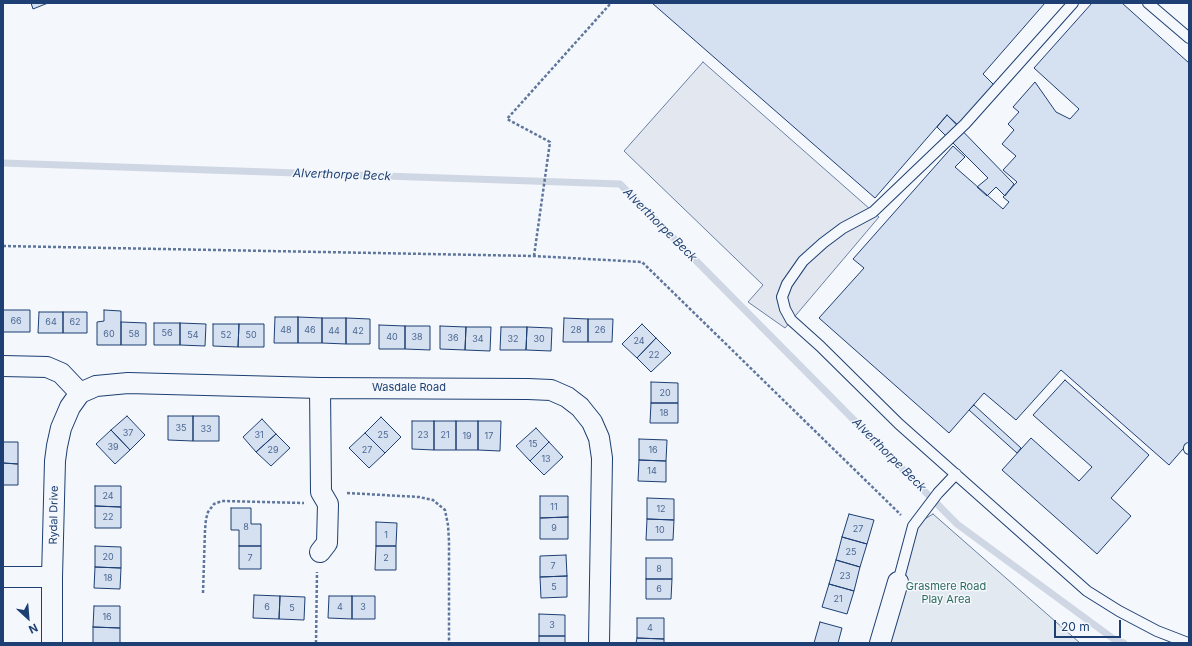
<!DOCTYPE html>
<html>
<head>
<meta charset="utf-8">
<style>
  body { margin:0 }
  #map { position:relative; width:1192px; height:646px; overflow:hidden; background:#f4f7fb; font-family:Inter,sans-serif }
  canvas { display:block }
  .frame { position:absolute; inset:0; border:4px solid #1d3f73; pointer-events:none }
  .north { position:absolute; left:8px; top:598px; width:40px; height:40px; -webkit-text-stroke:3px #f4f7fb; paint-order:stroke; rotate:154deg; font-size:11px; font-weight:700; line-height:16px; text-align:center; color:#1d3f73 }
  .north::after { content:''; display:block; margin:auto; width:14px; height:18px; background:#1d3f73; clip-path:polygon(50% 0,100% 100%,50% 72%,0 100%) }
  .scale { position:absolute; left:1054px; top:620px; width:67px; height:18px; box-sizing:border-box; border:2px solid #1d3f73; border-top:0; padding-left:5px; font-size:12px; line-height:14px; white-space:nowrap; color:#1d3f73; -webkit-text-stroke:3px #f4f7fb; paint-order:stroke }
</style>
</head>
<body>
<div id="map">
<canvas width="1192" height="646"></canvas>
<div class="frame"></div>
<div class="north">N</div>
<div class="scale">20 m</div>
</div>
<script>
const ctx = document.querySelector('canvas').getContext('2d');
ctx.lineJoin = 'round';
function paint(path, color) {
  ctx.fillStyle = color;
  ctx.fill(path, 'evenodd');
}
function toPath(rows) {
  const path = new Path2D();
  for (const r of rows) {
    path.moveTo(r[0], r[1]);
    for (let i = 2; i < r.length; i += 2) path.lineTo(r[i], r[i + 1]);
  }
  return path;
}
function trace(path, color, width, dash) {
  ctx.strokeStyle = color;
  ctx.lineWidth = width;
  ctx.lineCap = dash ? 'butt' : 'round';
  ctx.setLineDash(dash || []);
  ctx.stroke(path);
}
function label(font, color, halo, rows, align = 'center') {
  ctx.font = font + ' Inter,sans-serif';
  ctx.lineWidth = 3;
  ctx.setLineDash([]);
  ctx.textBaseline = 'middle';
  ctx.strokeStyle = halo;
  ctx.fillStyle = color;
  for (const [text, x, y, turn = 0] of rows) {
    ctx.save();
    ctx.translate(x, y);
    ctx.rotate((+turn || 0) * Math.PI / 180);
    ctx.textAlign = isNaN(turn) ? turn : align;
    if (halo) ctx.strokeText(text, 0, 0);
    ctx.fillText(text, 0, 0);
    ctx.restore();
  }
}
const green = toPath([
  [933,514,1080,643,880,643,913,526,933,514]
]);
const parking = toPath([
  [703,62,879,217,785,328,748,302,763,285,624,151,703,62]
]);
const stream = toPath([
  [3,163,620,184,957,524,1115,640,1124,643]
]);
const building = toPath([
  [31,3,48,3,33,9,31,3],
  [652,3,1045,3,983,74,994,85,959,126,947,115,875,198,652,3],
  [1092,3,1122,3,1189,63,1189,442,1169,465,1061,370,1016,420,984,393,949,433,819,318,864,268,853,259,953,146,965,157,955,167,1003,209,1009,202,1003,197,1017,182,1003,170,1016,156,1002,144,1014,130,1008,124,1019,112,1013,107,1035,82,1056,112,1070,119,1079,109,1034,68,1092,3],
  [947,115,1014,184,1005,196,996,187,987,196,977,187,988,178,937,127,947,115],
  [3,310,30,310,30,332,3,332,3,310],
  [104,310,121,311,121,345,97,345,97,322,104,321,104,310],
  [39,312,63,312,63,333,38,333,39,312],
  [63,312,87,312,87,333,63,333,63,312],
  [275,317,298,317,298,343,274,343,275,317],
  [298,317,322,318,322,343,298,343,298,317],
  [322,318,346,318,346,344,322,343,322,318],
  [346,318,370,319,370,344,346,344,346,318],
  [564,318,588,319,588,342,563,342,564,318],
  [588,319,613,319,612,342,588,342,588,319],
  [121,322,146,323,146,345,121,345,121,322],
  [154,323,180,323,180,345,154,345,154,323],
  [180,323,206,324,205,346,180,345,180,323],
  [213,324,239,324,238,347,213,346,213,324],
  [239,324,264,324,264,347,238,347,239,324],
  [642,324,656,338,637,358,622,344,642,324],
  [379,325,405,326,405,349,379,349,379,325],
  [405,326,430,326,430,350,405,349,405,326],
  [440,326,466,327,465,350,440,349,440,326],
  [466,327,491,327,490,351,465,350,466,327],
  [501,327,527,327,526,350,500,350,501,327],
  [527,327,552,328,551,351,526,350,527,327],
  [656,338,671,353,651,372,637,358,656,338],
  [1065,380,1149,455,1111,498,1131,516,1097,554,1002,470,1031,438,1079,481,1092,467,1033,415,1065,380],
  [651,382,678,383,678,403,651,403,651,382],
  [651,403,678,403,678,423,650,423,651,403],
  [974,405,1021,448,1017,453,969,410,974,405],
  [127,416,145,435,130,450,111,430,127,416],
  [168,416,193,416,193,441,168,440,168,416],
  [193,416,219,416,219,441,193,441,193,416],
  [381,417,401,437,385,453,365,433,381,417],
  [262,419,276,434,256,452,243,437,262,419],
  [412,421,434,421,434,450,412,449,412,421],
  [434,421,456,421,456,450,434,450,434,421],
  [456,421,478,421,478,450,456,450,456,421],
  [478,421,501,421,500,451,478,450,478,421],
  [536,428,549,442,530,461,516,446,536,428],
  [111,430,130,450,115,464,96,444,111,430],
  [365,433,385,453,369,468,349,448,365,433],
  [276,434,290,448,271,466,256,452,276,434],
  [639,439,667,440,666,461,639,460,639,439],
  [3,442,18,442,18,464,3,463,3,442],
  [549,442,563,457,544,475,530,461,549,442],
  [639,460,666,461,666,482,638,481,639,460],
  [3,463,18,464,18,485,3,485,3,463],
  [95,486,121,486,121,507,95,506,95,486],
  [540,496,568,496,568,517,540,518,540,496],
  [647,498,674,499,674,520,647,519,647,498],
  [95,506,121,507,121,528,95,528,95,506],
  [231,508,251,508,251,524,261,524,261,546,239,546,239,530,231,530,231,508],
  [849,514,874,520,867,544,842,537,849,514],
  [568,517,568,539,540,539,540,518,568,517],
  [647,519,674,520,673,540,646,540,647,519],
  [376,522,397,523,396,546,376,546,376,522],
  [842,537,867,544,860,567,836,560,842,537],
  [95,546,121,547,121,568,95,567,95,546],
  [239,546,261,546,261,569,239,569,239,546],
  [376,546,396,546,396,570,375,570,376,546],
  [566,555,567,576,540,577,540,556,566,555],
  [646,558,672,558,672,579,646,579,646,558],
  [836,560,860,567,854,591,829,584,836,560],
  [95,567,121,568,120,589,94,588,95,567],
  [567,576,567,597,541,598,540,577,567,576],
  [646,579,672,579,671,599,646,599,646,579],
  [829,584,854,591,847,614,822,607,829,584],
  [254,595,280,596,279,619,253,618,254,595],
  [280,596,305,597,304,620,279,619,280,596],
  [329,596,352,596,352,619,328,618,329,596],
  [352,596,375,596,375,619,352,619,352,596],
  [94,606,120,606,120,628,93,627,94,606],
  [539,614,565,615,565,636,539,636,539,614],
  [637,618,664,618,664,639,637,638,637,618],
  [820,622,842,628,838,643,814,643,820,622],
  [93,627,120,628,120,643,93,643,93,627],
  [539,636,565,636,565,643,539,643,539,636],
  [637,638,664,639,664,643,636,643,637,638]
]);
const path = toPath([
  [3,246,534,256,642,262,901,515],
  [534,256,550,142,507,119,611,3],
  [347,493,419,497,433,500,445,510,448,525,449,541,449,643],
  [203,593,205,530,206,519,208,512,214,504,222,501,304,503],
  [316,643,317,572]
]);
const lane = toPath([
  [1073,3,965,124,873,212,843,228,823,243,803,261,787,284,782,297,785,309,791,320,820,346,899,424,1087,591,1119,611,1157,631,1188,643],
  [1148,3,1189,38],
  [1189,448,1189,449],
  [898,582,913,526,938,493,956,474]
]);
const street = toPath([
  [3,366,47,367,61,373,80,393,96,386,128,383,320,388,528,389,551,390,567,397,580,407,592,422,599,438,602,458,599,643],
  [320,552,327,543,328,504,321,492,320,388],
  [3,577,52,577],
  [52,643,52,577,55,461,57,446,61,428,70,407,80,393],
  [880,643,898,582]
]);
const numberNames = [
  ["66",16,321],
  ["64",51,322],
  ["62",75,322],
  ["48",286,330],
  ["46",310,330],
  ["28",576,330],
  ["26",600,330],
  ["44",334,331],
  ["42",358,331],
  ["56",167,333],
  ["60",109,334],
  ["58",134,334],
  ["54",193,335],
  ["52",226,335],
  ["50",251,335],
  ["40",392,337],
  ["38",417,337],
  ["36",453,338],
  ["34",478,339],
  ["32",513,339],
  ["30",539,339],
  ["24",639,341],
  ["22",654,355],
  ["20",665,393],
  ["18",664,413],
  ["35",181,428],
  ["33",206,429],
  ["37",128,433],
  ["31",259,435],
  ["25",383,435],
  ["23",423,435],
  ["21",445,435],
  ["19",467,436],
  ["17",489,436],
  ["15",533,444],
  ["39",113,447],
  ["29",273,450],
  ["27",367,450],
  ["16",653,450],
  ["13",546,459],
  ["14",652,471],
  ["24",108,496],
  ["11",554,507],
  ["12",661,509],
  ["22",108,517],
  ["8",246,527],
  ["9",554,528],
  ["27",858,529],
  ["10",660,530],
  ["1",386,535],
  ["25",851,552],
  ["20",108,557],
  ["7",250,558],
  ["2",386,558],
  ["7",553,566],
  ["8",659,569],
  ["23",845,576],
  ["18",108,578],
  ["5",554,587],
  ["6",659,589],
  ["21",838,599],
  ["6",267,607],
  ["4",340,607],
  ["3",363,607],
  ["5",292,608],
  ["16",107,617],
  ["3",552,625],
  ["4",650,628]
];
const streetNames = [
  ["Wasdale Road",409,388],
  ["Rydal Drive",54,515,-89]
];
const parkNames = [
  ["Grasmere Road",946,587],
  ["Play Area",946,600]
];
const waterNames = [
  ["Alverthorpe Beck",342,175,2],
  ["Alverthorpe Beck",660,225,45],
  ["Alverthorpe Beck",889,455,45]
];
paint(green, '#e3e9f0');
trace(green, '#687fa3', 1);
paint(parking, '#e3e8f0');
trace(parking, '#687fa3', 1);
trace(stream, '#cfd7e4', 7);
paint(building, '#d5e0f0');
trace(building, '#1d3f73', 1);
trace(lane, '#1d3f73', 12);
trace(street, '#1d3f73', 22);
trace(path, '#5e769c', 2.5, [3, 2]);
trace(lane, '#f4f7fb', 10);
trace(street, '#f4f7fb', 20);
label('9px', '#4b6792', null, numberNames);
label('11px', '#1d3f73', '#f4f7fb', streetNames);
label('11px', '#2c6c60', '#f4f7fb', parkNames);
label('italic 12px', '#1d3f73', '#f4f7fb', waterNames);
</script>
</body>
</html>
